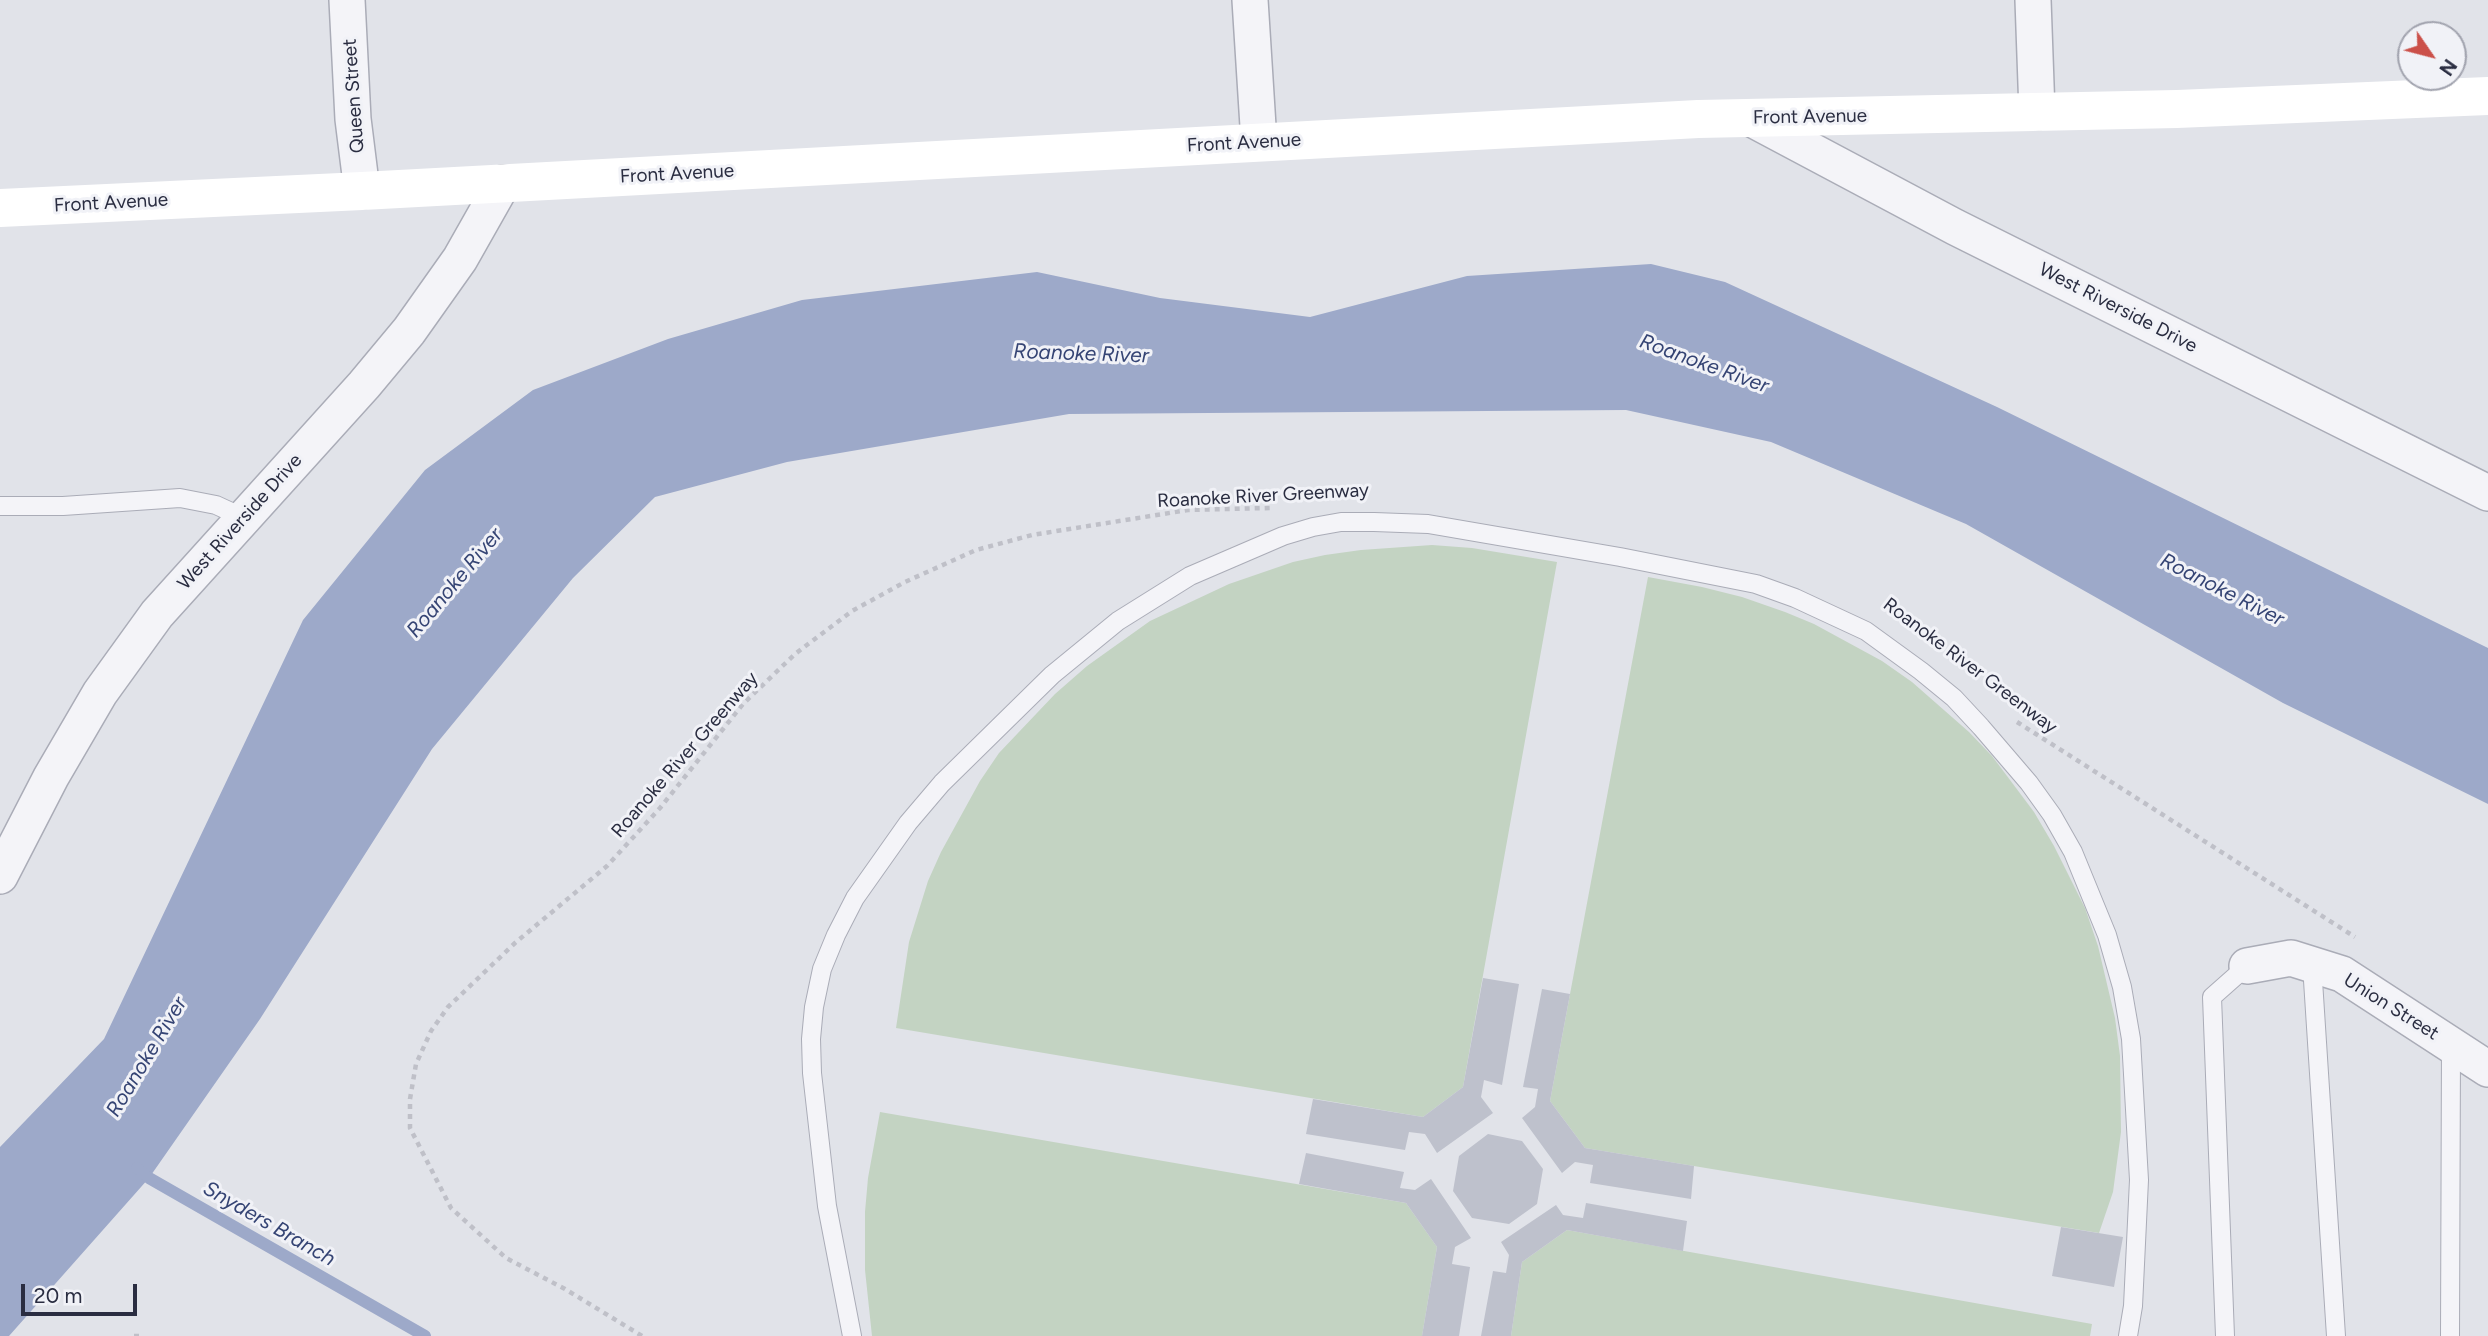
<!DOCTYPE html>
<html>
<head>
<meta charset="utf-8">
<style>
  body { margin:0 }
  #map { position:relative; width:2488px; height:1336px; overflow:hidden; background:#e1e3e9; font-family:Figtree,sans-serif }
  canvas { display:block }
  .north { position:absolute; left:2397px; top:21px; width:70px; height:70px; box-sizing:border-box; background:#f1f2f7; border:2px solid #a1a3ae; border-radius:50%; rotate:125deg; font-size:19px; font-weight:700; line-height:28px; text-align:center; color:#2a2d41 }
  .north::after { content:''; display:block; margin:auto; width:24px; height:32px; background:#cb5049; clip-path:polygon(50% 0,100% 100%,50% 72%,0 100%) }
  .scale { position:absolute; left:21px; top:1284px; width:116px; height:32px; box-sizing:border-box; border:4px solid #2a2d41; border-top:0; padding-left:9px; font-size:21px; line-height:24px; white-space:nowrap; color:#2a2d41; -webkit-text-stroke:5px #f1f2f7; paint-order:stroke }
</style>
</head>
<body>
<div id="map">
<canvas width="2488" height="1336"></canvas>
<div class="north">N</div>
<div class="scale">20 m</div>
</div>
<script>
const ctx = document.querySelector('canvas').getContext('2d');
ctx.lineJoin = 'round';
function paint(path, color) {
  ctx.fillStyle = color;
  ctx.fill(path, 'evenodd');
}
function toPath(rows) {
  const path = new Path2D();
  for (const r of rows) {
    path.moveTo(r[0], r[1]);
    for (let i = 2; i < r.length; i += 2) path.lineTo(r[i], r[i + 1]);
  }
  return path;
}
function trace(path, color, width, dash) {
  ctx.strokeStyle = color;
  ctx.lineWidth = width;
  ctx.lineCap = dash ? 'butt' : 'round';
  ctx.setLineDash(dash || []);
  ctx.stroke(path);
}
function label(font, color, halo, rows, align = 'center') {
  ctx.font = font + ' Figtree,sans-serif';
  ctx.lineWidth = 6;
  ctx.setLineDash([]);
  ctx.textBaseline = 'middle';
  ctx.strokeStyle = halo;
  ctx.fillStyle = color;
  for (const [text, x, y, turn = 0] of rows) {
    ctx.save();
    ctx.translate(x, y);
    ctx.rotate((+turn || 0) * Math.PI / 180);
    ctx.textAlign = isNaN(turn) ? turn : align;
    if (halo) ctx.strokeText(text, 0, 0);
    ctx.fillText(text, 0, 0);
    ctx.restore();
  }
}
const green = toPath([
  [1432,545,1472,548,1557,562,1463,1087,1423,1117,896,1028,909,942,928,881,941,852,980,781,999,753,1055,694,1087,666,1150,621,1229,584,1293,562,1325,555,1361,550],
  [1648,577,1702,587,1742,597,1785,612,1814,624,1882,661,1912,682,1969,732,1992,756,2034,812,2054,846,2085,908,2098,946,2115,1018,2120,1056,2121,1132,2113,1192,2099,1233,1585,1148,1550,1101],
  [880,1112,1406,1203,1437,1247,1422,1336,872,1336,865,1270,865,1212,868,1178],
  [1567,1230,2092,1324,2090,1336,1511,1336,1522,1262]
]);
const water = toPath([
  [1651,264,1725,282,1997,407,2488,648,2488,804,2283,703,1966,524,1771,442,1626,410,1069,414,787,462,655,497,573,578,432,749,260,1019,149,1178,9,1336,0,1336,0,1147,104,1039,303,620,425,470,533,390,668,339,802,300,1037,272,1160,298,1310,317,1467,276]
]);
const stream = toPath([
  [137,1168,149,1178,425,1336]
]);
const building = toPath([
  [1483,978,1519,984,1502,1085,1484,1080,1481,1097,1493,1113,1437,1153,1425,1134,1409,1132,1405,1150,1306,1134,1313,1099,1423,1117,1463,1087],
  [1542,989,1570,994,1550,1101,1585,1148,1694,1166,1691,1199,1590,1183,1593,1165,1575,1162,1562,1173,1522,1118,1535,1107,1538,1089,1523,1087],
  [1488,1134,1522,1141,1543,1169,1537,1204,1509,1224,1472,1218,1453,1191,1459,1156],
  [1306,1153,1404,1172,1400,1188,1415,1190,1431,1179,1471,1238,1455,1247,1452,1264,1470,1267,1459,1336,1422,1336,1437,1247,1406,1203,1299,1184],
  [1586,1203,1687,1221,1683,1251,1567,1230,1522,1262,1511,1336,1481,1336,1493,1271,1506,1273,1509,1255,1501,1242,1556,1205,1563,1215,1583,1218],
  [2061,1227,2123,1237,2114,1287,2052,1276]
]);
const path = toPath([
  [2017,722,2355,937],
  [134,1336,140,1336],
  [642,1336,565,1289,506,1258,451,1208,410,1128,410,1099,416,1064,431,1031,448,1007,515,943,607,866,660,808,743,704,795,654,852,611,905,582,976,550,1032,535,1188,510,1270,508]
]);
const lane = toPath([
  [0,506,63,506,180,498,216,505,242,517],
  [2312,965,2336,1336],
  [852,1336,827,1206,812,1073,811,1039,814,1007,822,969,836,935,855,898,908,823,942,783,1052,675,1118,621,1190,576,1283,536,1313,527,1341,522,1374,522,1428,524,1620,557,1756,584,1795,598,1866,631,1921,671,1954,698,1981,727,2029,783,2052,815,2073,852,2107,935,2122,987,2131,1039,2139,1180,2133,1306,2128,1336],
  [2225,1336,2212,997,2247,966],
  [2450,1336,2451,1045]
]);
const street = toPath([
  [347,0,353,119,362,191],
  [1250,0,1259,142],
  [2033,0,2037,112],
  [1750,118,1955,227,2488,493],
  [0,876,51,777,100,693,157,614,364,385,409,331,460,259,503,183],
  [2247,966,2291,958,2342,974,2488,1069]
]);
const secondary = toPath([
  [0,208,362,191,1698,119,2177,109,2488,96]
]);
const streetNames = [
  ["Queen Street",354,96,-94],
  ["Front Avenue",1810,117,-1],
  ["Front Avenue",1244,143,-3],
  ["Front Avenue",677,174,-3],
  ["Front Avenue",111,203,-3],
  ["West Riverside Drive",2118,308,27],
  ["Roanoke River Greenway",1263,496,-3],
  ["West Riverside Drive",240,522,-48],
  ["Roanoke River Greenway",1970,666,37],
  ["Roanoke River Greenway",685,755,-49],
  ["Union Street",2391,1007,32]
];
const waterNames = [
  ["Roanoke River",1081,354,2],
  ["Roanoke River",1704,364,20],
  ["Roanoke River",455,583,-50],
  ["Roanoke River",2222,590,27],
  ["Roanoke River",147,1057,-59],
  ["Snyders Branch",269,1224,30]
];
paint(green, '#c3d3c2');
paint(water, '#9da9c9');
trace(stream, '#9da9c9', 12);
paint(building, '#bec1cc');
trace(lane, '#aaacb7', 20);
trace(street, '#aaacb7', 38);
trace(path, '#bfc0c8', 4.5, [5, 5]);
trace(lane, '#f4f4f8', 18);
trace(street, '#f4f4f8', 35);
trace(secondary, '#fff', 38);
label('19px', '#2a2d41', '#f1f2f7', streetNames);
label('italic 21px', '#354474', '#f1f2f7', waterNames);
</script>
</body>
</html>
